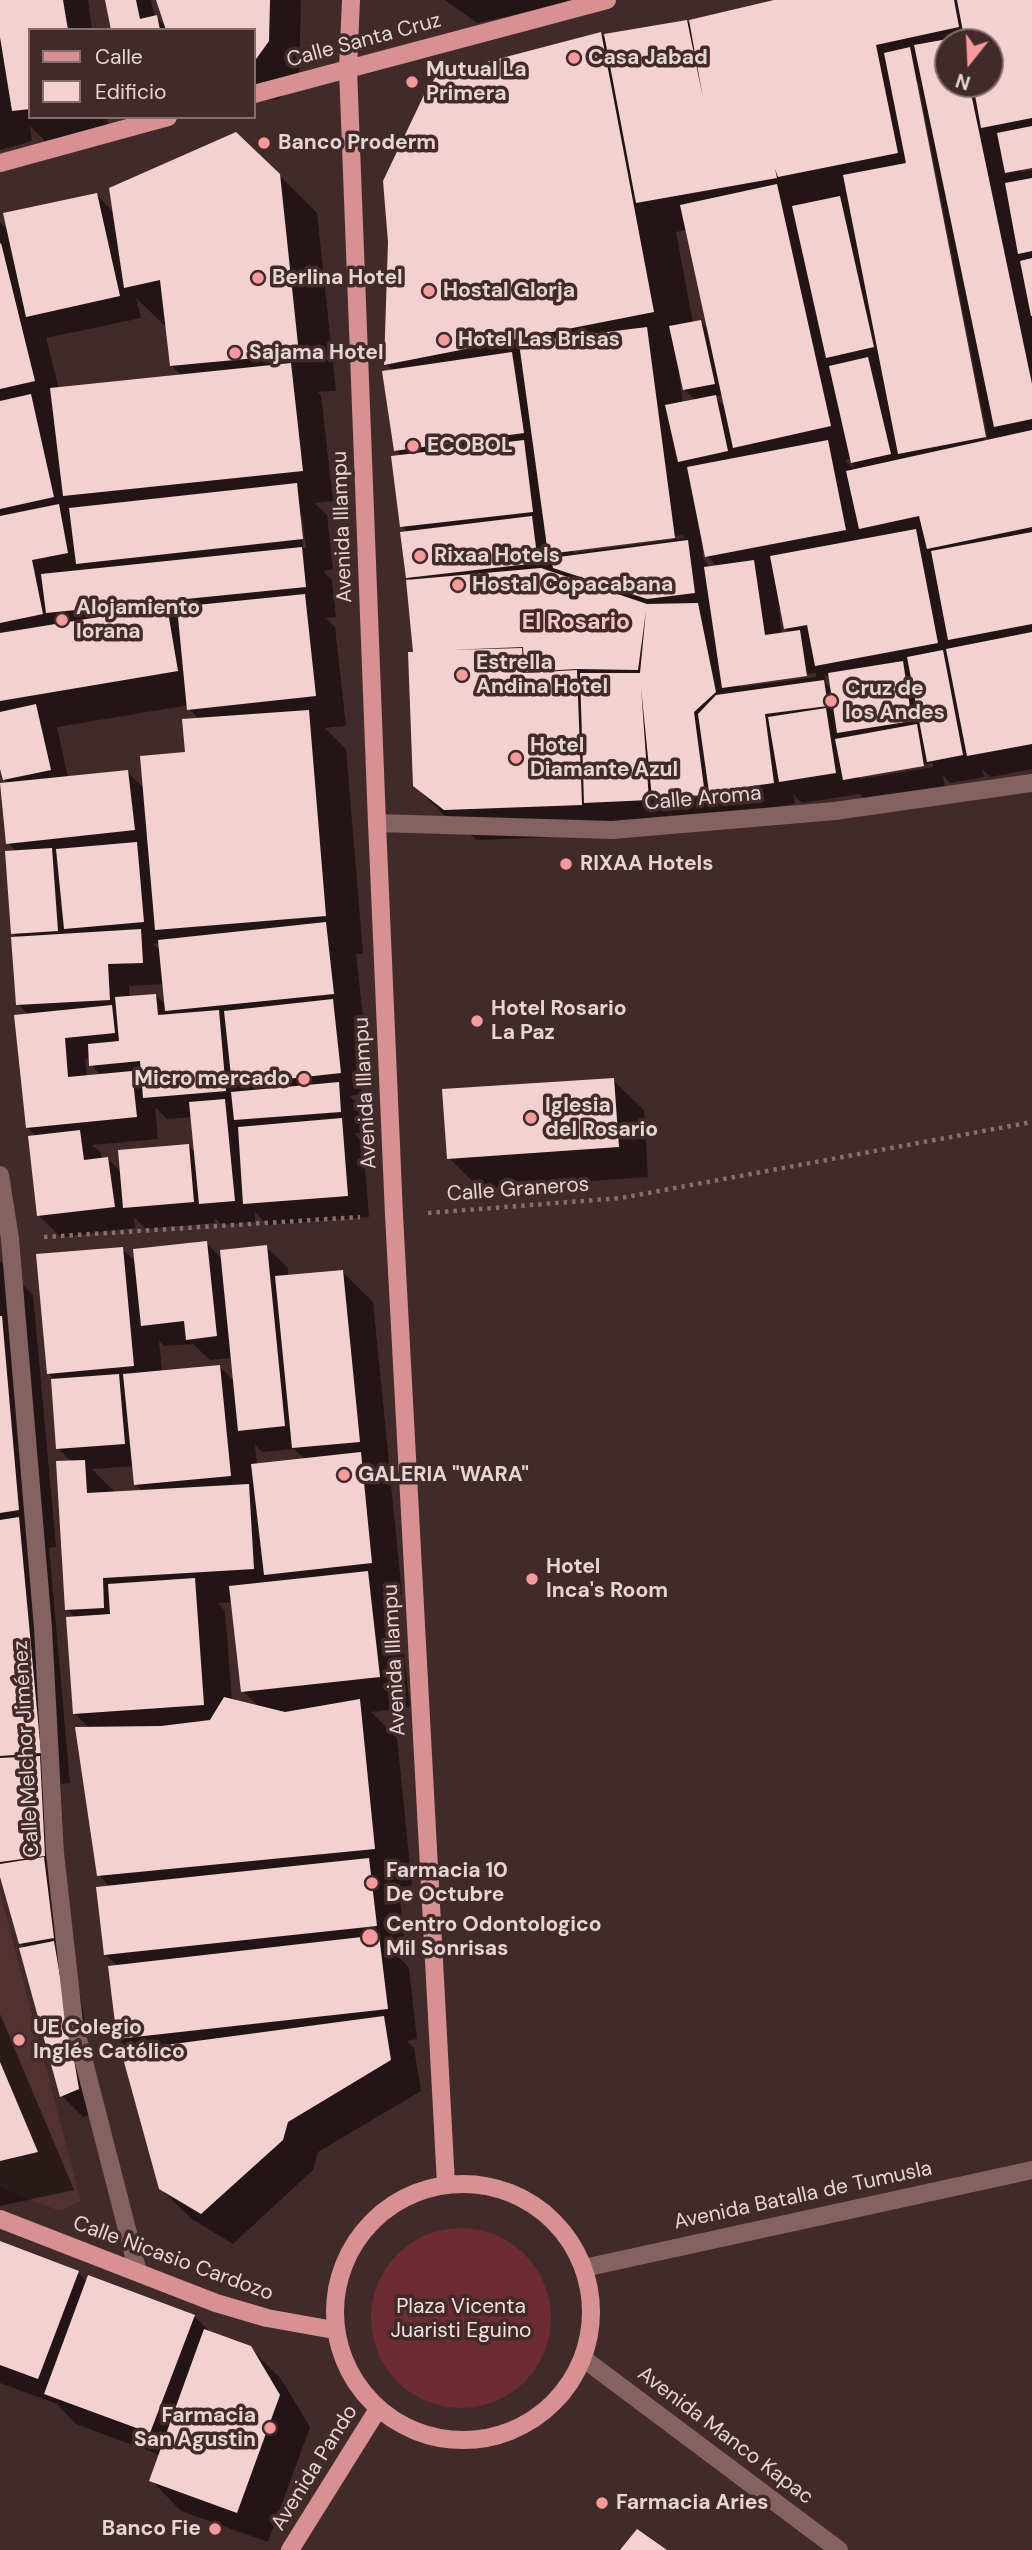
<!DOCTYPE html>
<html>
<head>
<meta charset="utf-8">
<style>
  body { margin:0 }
  #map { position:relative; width:1032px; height:2550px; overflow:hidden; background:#42292a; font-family:"DM Sans",sans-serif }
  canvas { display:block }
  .legend { position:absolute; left:28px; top:28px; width:228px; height:91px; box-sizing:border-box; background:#42292a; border:2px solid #846e6e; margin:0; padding:9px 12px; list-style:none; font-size:21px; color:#e6d5d5 }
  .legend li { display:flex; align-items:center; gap:14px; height:35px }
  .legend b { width:35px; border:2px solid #846e6e }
  .north { position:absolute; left:934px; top:28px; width:70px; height:70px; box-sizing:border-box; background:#42292a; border:2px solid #846e6e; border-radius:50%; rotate:198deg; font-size:19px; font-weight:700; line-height:28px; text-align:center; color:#e6d5d5 }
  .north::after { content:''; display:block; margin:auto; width:24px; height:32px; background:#f59b9d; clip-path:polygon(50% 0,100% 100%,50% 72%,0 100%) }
</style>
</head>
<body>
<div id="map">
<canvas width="1032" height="2550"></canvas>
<ul class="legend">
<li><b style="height:9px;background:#d79192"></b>Calle</li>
<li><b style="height:19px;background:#f4d1d1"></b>Edificio</li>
</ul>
<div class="north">N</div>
</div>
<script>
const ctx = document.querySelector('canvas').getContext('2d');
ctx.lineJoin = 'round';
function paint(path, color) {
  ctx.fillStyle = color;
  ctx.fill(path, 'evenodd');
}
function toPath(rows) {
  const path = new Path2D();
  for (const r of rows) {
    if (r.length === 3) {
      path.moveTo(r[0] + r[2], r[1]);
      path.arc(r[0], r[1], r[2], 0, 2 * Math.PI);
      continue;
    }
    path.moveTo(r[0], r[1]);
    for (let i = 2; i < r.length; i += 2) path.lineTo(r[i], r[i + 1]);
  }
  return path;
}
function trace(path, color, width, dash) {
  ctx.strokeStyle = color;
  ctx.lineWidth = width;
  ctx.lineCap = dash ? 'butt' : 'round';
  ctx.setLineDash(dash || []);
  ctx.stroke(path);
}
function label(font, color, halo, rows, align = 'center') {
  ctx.font = font + ' "DM Sans",sans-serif';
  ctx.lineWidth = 7;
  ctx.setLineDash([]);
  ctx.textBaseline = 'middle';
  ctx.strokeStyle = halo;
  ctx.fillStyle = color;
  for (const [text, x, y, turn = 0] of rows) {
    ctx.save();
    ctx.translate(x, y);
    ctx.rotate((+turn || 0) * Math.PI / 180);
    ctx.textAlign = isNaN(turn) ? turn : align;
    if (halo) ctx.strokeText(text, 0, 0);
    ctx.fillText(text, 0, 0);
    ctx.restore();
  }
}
const built = toPath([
  [0,1892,81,2201,59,2211,0,2187]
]);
const green = toPath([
  [461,2318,90]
]);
const shadow = toPath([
  [0,0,88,0,92,30,30,30,30,117,107,117,109,131,45,141,30,126,32,141,0,150],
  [107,0,151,0,155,17,168,28,158,0,301,0,299,72,279,99,254,102,254,30,113,30],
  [445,0,581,0,477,23],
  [782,0,1032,0,1032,166,1021,168,1021,172,1032,170,1032,769,991,777,982,769,984,777,950,783,943,775,945,788,866,801,859,794,802,803,793,794,795,804,733,813,684,828,669,813,670,821,612,835,477,840,446,817,415,786,412,581,407,577,408,532,402,526,402,456,396,450,393,371,386,364,600,34,607,40,687,21,692,26],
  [948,42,990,42,990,84,948,84],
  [915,82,918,82,989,445,986,446],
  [687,230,709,330,701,322,693,323,676,232],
  [679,374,681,374,685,390,696,401,683,403],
  [723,395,726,408,715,397],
  [852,458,854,469,845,460],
  [683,535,684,538,573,553,573,549],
  [702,545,705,545,707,556,718,567,710,568,703,558],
  [782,609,785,628,790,633,782,634,779,610],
  [520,639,523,639,527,674,521,675],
  [816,673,816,677,740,687,740,684],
  [824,673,830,679,832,690,826,684],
  [933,763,933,767,859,779,859,776],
  [713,793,713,797,679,799,679,795],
  [279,175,317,213,336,391,318,392,321,395,333,501,314,503,327,515,333,569,323,571,332,580,336,617,326,618,335,627,346,726,325,728,346,749,363,954,356,954,364,1025,354,1026,362,1094,350,1096,360,1106,362,1133,354,1133,363,1142,369,1217,267,1225,255,1212,255,1222,222,1225,214,1217,215,1223,146,1229,134,1217,135,1228,61,1237,39,1216,37,1137,27,1127,29,1015,18,1004,18,939,13,933,17,852,8,843,9,784,4,779,0,761,0,222,8,230,97,195,115,214],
  [136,298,164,325,167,324,171,365,182,376,59,389,46,338,141,318],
  [299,516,302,516,306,548,303,548],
  [189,705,189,709,200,720,187,754,145,789,127,772,68,778,57,727],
  [160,943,161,951,153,944],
  [164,984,167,1006,156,996,129,998,129,986],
  [90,1058,91,1065,101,1075,87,1077,85,1059],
  [155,1107,167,1119,192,1117,196,1153,189,1146,122,1173,108,1159,102,1160,101,1153,92,1145,158,1139],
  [613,1080,644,1110,648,1177,480,1189,449,1158],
  [206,1243,222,1259,266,1247,288,1268,288,1277,343,1272,373,1302,390,1472,379,1473,391,1485,402,1594,389,1595,398,1604,410,1707,371,1712,397,1738,412,1886,395,1887,399,1891,406,1956,399,1957,409,1968,417,2039,407,2041,414,2048,421,2091,318,2152,313,2170,233,2244,192,2219,160,2188,131,2051,118,2039,118,1966,105,1954,110,1887,99,1875,89,1728,74,1713,76,1618,67,1610,72,1462,58,1448,55,1380,48,1373,122,1249,136,1262],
  [159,1341,164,1346,193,1344,210,1360,233,1358,235,1382,220,1367,162,1372],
  [255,1445,262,1452,294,1449,306,1460,257,1465],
  [134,1466,136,1484,143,1492,116,1493,92,1469],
  [233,1602,243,1691,259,1707,232,1701,225,1611,218,1603],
  [0,1261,33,1295,56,1547,49,1548,70,1783,61,1784,65,1877,75,1965,100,2111,83,2117,62,2096,26,1948,21,1943,3,1881,0,1881],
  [0,2014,74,2190,0,2206],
  [0,2243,78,2273,87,2282,194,2316,212,2334,250,2348,281,2379,310,2427,268,2542,181,2511,151,2480,160,2455,76,2424,57,2404,0,2383]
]);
const building = toPath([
  [0,0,63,0,68,30,30,30,30,109,12,111,0,37],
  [105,0,136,0,140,19,157,15,160,30,111,30],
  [156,0,270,0,269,41,254,62,254,30,166,30],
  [774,0,954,0,959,27,876,45,898,153,778,177,775,169,777,178,636,203,604,34,687,20,703,98,689,20],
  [957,0,1032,0,1032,118,981,128,973,84,990,84,990,42,965,42],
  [601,32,654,312,384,365,388,242,383,181,424,95,437,75],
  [959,37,960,42,948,42,948,84,969,84,1032,384,1032,419,994,427,914,45],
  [910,47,986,437,898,454,843,175,906,163,884,53],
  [1032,126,1032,168,1005,173,997,133],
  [236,132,280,174,299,354,170,366,160,280,124,288,109,188],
  [1032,178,1032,251,1018,254,1005,183],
  [777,184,831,426,733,448,680,205],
  [97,193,120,296,26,317,3,213],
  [840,196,874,347,826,358,792,206],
  [1,243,35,381,0,389,0,244],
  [1032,258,1032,316,1031,316,1020,261],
  [701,320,715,384,683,390,669,326],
  [647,327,675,538,548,554,519,343],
  [512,352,524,433,394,451,382,371],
  [868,357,891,454,851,463,829,366],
  [291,363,303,471,63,496,50,388],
  [31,394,54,497,0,509,0,401],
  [716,395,728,451,678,462,665,405],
  [1032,430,1032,527,927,549,919,516,859,529,846,471],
  [524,440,533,512,400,527,391,456],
  [828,440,846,530,705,557,687,467],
  [297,483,303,539,76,564,69,508],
  [59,504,68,553,32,560,43,614,0,623,0,516],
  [532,516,538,563,406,578,400,532],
  [916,529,938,643,815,666,807,625,784,629,770,556],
  [1032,532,1032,624,948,640,931,551],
  [688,540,695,593,647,599,553,568,551,558],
  [302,547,306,587,46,613,41,574],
  [754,560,765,635,800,630,807,676,722,688,704,567],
  [541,568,647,604,698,603,716,692,694,712,705,795,652,798,641,687,649,800,584,803,580,673,640,673,646,611,638,670,577,669,525,672,523,647,450,650,522,648,523,673,577,670,582,805,444,810,413,786,408,652,413,652,406,580],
  [305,594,316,696,187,710,177,607],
  [167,606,178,671,0,701,0,633],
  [1032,632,1032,744,967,756,946,649],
  [943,650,963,755,927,762,907,657],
  [903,661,912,721,837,733,828,673],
  [824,680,828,706,765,714,774,783,709,792,698,714,716,695],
  [36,704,51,770,3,780,0,769,0,712],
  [826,708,836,773,779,782,768,717],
  [309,710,326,916,155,930,140,756,185,752,182,719],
  [917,724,924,766,843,780,835,739],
  [128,770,135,830,6,844,0,783],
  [137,842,144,922,64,929,56,849],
  [52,848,58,931,11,934,5,851],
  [326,922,334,994,165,1011,158,940],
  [141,929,143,963,108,964,110,1000,16,1005,11,937],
  [156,994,158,1015,219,1010,226,1091,143,1098,140,1061,89,1066,88,1044,119,1041,115,997],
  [333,999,341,1073,232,1085,224,1011],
  [112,1005,115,1033,65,1038,68,1077,132,1071,137,1117,26,1128,14,1015],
  [614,1078,619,1147,447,1159,442,1089],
  [339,1082,341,1112,234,1120,231,1092],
  [225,1099,235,1201,199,1204,189,1102],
  [342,1118,348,1196,243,1204,238,1127],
  [80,1130,84,1160,108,1157,115,1207,37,1216,28,1136],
  [189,1144,194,1202,123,1208,118,1150],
  [207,1241,217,1336,186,1340,184,1321,141,1326,133,1249],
  [267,1245,285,1426,238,1431,220,1250],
  [123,1247,134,1366,47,1374,36,1254],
  [343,1270,360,1442,292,1448,275,1276],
  [0,1316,2,1316,19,1510,0,1513],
  [220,1365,231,1476,134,1485,123,1374],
  [119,1374,125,1444,56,1449,51,1379],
  [361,1452,372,1563,264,1575,251,1464],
  [85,1460,87,1493,249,1484,254,1569,103,1578,104,1608,65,1610,56,1461],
  [19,1517,41,1753,0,1756,0,1520],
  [368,1571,380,1677,241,1692,229,1586],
  [195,1578,204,1705,73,1714,66,1617,110,1614,108,1584],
  [224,1697,285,1712,360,1699,375,1849,97,1876,75,1727,161,1726,210,1720],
  [40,1756,45,1856,0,1862,0,1758],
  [44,1857,54,1938,19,1944,0,1877,0,1864],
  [369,1858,377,1926,104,1955,96,1887],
  [379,1935,388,2009,117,2039,108,1966],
  [54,1941,79,2089,60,2097,19,1948],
  [384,2016,391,2060,288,2122,283,2140,201,2214,159,2189,121,2051],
  [0,2062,38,2152,0,2161],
  [0,2241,79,2271,38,2379,0,2365],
  [88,2275,195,2315,150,2433,44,2394],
  [204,2329,251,2346,280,2395,237,2513,149,2481],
  [637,2529,667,2550,620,2550]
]);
const path = toPath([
  [428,1213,621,1198,1032,1122],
  [44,1237,360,1217]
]);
const minor = toPath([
  [377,823,612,830,835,811,1032,783],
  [0,1175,10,1239,43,1628,55,1853,74,2023,138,2272],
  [584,2268,1032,2170],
  [584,2359,839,2550]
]);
const major = toPath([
  [351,0,348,69,377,823,394,1215,446,2184],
  [254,94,607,0],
  [0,163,168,117],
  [463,2312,128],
  [0,2219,216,2303,267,2318,334,2330],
  [290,2550,378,2409]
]);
const markers = [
  [574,58,7,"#f59b9d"],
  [412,82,7,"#f59b9d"],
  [264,143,7,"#f59b9d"],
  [258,278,7,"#f59b9d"],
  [429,291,7,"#f59b9d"],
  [444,340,7,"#f59b9d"],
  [235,353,7,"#f59b9d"],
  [413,446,7,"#f59b9d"],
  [420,556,7,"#f59b9d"],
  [458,585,7,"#f59b9d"],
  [62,620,7,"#f59b9d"],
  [462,675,7,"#f59b9d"],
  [831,701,7,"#f59b9d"],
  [516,758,7,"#f59b9d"],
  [566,864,7,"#f59b9d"],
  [477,1021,7,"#f59b9d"],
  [304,1079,7,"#f59b9d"],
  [531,1118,7,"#f59b9d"],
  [344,1475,7,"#f59b9d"],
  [532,1579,7,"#f59b9d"],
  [372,1883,7,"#f59b9d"],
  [370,1937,9,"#f59b9d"],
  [19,2040,7,"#f59b9d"],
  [270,2428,7,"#f59b9d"],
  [602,2503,7,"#f59b9d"],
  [215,2529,7,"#f59b9d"]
];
const streetNames = [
  ["Calle Santa Cruz",364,41,-15],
  ["Avenida Illampu",343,527,-92],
  ["Calle Aroma",703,799,-5],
  ["Avenida Illampu",366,1093,-93],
  ["Calle Graneros",518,1190,-4],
  ["Avenida Illampu",395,1660,-93],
  ["Calle Melchor Jiménez",27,1749,-93],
  ["Avenida Batalla de Tumusla",803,2196,-12],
  ["Calle Nicasio Cardozo",173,2259,20],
  ["Avenida Manco Kapac",725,2436,37],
  ["Avenida Pando",315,2468,-58]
];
const poiNames = [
  ["Casa Jabad",588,58],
  ["Mutual La",426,70],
  ["Primera",426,94],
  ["Banco Proderm",278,143],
  ["Berlina Hotel",272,278],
  ["Hostal Glorja",443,291],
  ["Hotel Las Brisas",458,340],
  ["Sajama Hotel",249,353],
  ["ECOBOL",427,446],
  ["Rixaa Hotels",434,556],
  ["Hostal Copacabana",472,585],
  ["Alojamiento",76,608],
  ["Iorana",76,632],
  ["Estrella",476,663],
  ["Andina Hotel",476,687],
  ["Cruz de",845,689],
  ["los Andes",845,713],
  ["Hotel",530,746],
  ["Diamante Azul",530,770],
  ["RIXAA Hotels",580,864],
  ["Hotel Rosario",491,1009],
  ["La Paz",491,1033],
  ["Micro mercado",290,1079,"right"],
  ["Iglesia",545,1106],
  ["del Rosario",545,1130],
  ["GALERIA \"WARA\"",358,1475],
  ["Hotel",546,1567],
  ["Inca's Room",546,1591],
  ["Farmacia 10",386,1871],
  ["De Octubre",386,1895],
  ["Centro Odontologico",386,1925],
  ["Mil Sonrisas",386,1949],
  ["UE Colegio",33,2028],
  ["Inglés Católico",33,2052],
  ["Farmacia",256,2416,"right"],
  ["San Agustin",256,2440,"right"],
  ["Farmacia Aries",616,2503],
  ["Banco Fie",201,2529,"right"]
];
const parkNames = [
  ["Plaza Vicenta",461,2307],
  ["Juaristi Eguino",461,2331]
];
const neighbourhoodNames = [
  ["El Rosario",576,623]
];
paint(built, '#513132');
paint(green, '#6c2c31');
paint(shadow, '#0007');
paint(building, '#f4d1d1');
trace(path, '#856f70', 4.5, [3.5, 5]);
trace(minor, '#856262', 18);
trace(major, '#d79192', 18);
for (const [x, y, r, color] of markers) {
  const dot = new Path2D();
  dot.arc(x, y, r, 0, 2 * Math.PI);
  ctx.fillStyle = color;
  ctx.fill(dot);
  trace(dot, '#42292a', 2.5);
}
label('21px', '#e6d5d5', '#42292a', streetNames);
label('bold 21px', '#e6d5d5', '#42292a', poiNames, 'left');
label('21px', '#f6dede', '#42292a', parkNames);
label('bold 23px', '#f9c4c5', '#42292a', neighbourhoodNames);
</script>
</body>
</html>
